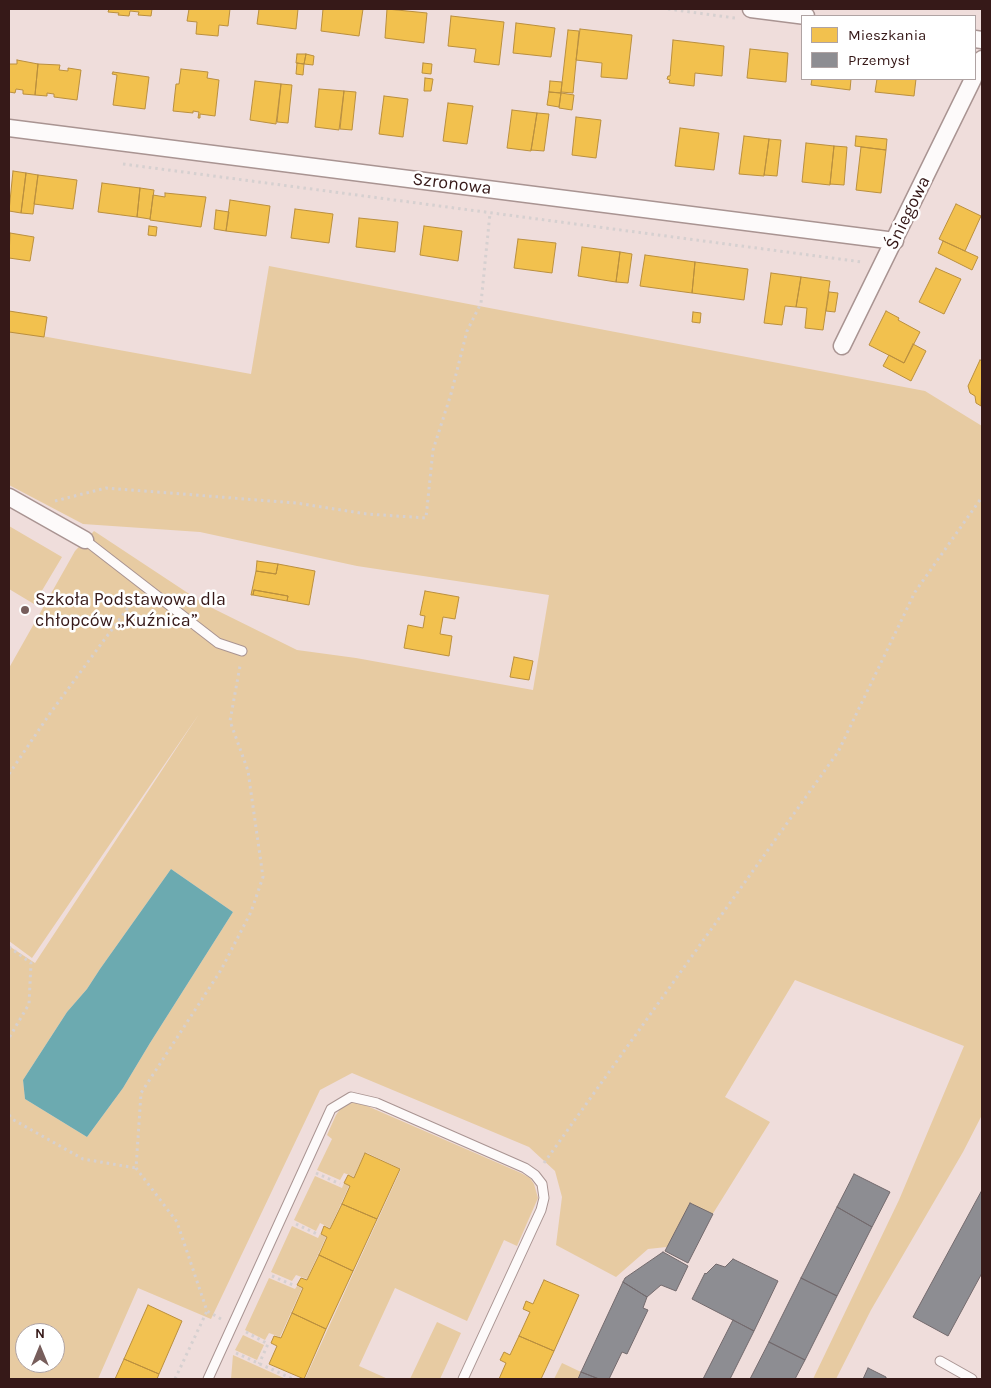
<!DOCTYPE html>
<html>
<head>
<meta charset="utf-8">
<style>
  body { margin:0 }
  #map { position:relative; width:991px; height:1388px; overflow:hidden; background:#efdddb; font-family:Karla,sans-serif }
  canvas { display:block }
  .frame { position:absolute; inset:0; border:10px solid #361918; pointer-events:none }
  .legend { position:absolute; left:801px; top:15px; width:175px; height:65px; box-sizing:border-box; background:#fff; border:1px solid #afa3a3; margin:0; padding:6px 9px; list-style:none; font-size:15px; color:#361918 }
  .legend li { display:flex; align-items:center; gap:10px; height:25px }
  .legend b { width:25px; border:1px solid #afa3a3 }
  .north { position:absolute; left:15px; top:1323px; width:50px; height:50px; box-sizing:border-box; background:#fff; border:1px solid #afa3a3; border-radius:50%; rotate:0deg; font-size:14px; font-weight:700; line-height:20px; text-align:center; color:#361918 }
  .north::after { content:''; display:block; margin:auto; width:18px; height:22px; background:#775e5c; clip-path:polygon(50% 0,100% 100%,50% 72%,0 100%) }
</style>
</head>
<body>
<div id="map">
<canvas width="991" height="1388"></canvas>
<div class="frame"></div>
<ul class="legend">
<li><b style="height:14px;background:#f2c14e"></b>Mieszkania</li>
<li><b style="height:14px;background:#8d8d92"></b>Przemysł</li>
</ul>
<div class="north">N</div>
</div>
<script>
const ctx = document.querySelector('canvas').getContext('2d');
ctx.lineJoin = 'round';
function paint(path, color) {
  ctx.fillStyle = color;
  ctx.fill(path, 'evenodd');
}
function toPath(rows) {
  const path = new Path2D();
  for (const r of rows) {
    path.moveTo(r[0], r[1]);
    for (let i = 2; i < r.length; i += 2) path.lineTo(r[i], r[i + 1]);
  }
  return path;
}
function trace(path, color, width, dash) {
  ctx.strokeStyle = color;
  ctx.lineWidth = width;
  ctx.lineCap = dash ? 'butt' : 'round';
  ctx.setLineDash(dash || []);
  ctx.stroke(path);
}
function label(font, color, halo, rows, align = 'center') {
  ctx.font = font + ' Karla,sans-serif';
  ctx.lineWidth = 5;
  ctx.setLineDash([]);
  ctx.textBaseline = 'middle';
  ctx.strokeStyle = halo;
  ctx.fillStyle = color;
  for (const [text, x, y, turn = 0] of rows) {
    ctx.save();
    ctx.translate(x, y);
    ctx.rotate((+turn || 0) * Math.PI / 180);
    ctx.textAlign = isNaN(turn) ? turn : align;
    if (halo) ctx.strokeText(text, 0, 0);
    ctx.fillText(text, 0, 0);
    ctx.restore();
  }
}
const green = toPath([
  [269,266,925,391,982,426,982,1115,963,1152,871,1310,836,1379,813,1379,899,1200,964,1046,795,980,725,1097,770,1122,694,1244,648,1249,616,1277,556,1245,562,1197,555,1171,529,1147,352,1073,320,1090,211,1319,138,1288,98,1379,9,1379,9,946,35,963,199,714,32,958,9,941,9,668,75,551,94,531,206,605,297,650,356,658,533,690,549,595,357,566,200,532,83,524,9,485,9,330,251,374],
  [171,869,233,912,150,1043,123,1088,87,1137,25,1099,23,1080,67,1012,87,989,100,969],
  [25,1333,55,1333,55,1363,25,1363],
  [9,526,62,557,34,604,9,589],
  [358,1102,521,1173,530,1178,534,1184,538,1198,517,1246,504,1240,467,1321,395,1288,359,1366,388,1379,305,1379,401,1169,365,1152,354,1177,344,1173,340,1180,317,1170,332,1139,327,1135,336,1115,341,1108,348,1104],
  [315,1176,342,1188,344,1183,349,1186,330,1228,320,1223,316,1231,294,1220],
  [292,1226,318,1238,320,1234,326,1237,307,1279,296,1275,292,1281,271,1272],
  [269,1278,295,1289,297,1286,302,1288,280,1337,269,1333,265,1340,245,1330],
  [437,1322,461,1333,440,1379,410,1379],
  [243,1335,264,1345,257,1360,235,1350],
  [233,1355,286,1379,231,1379],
  [562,1363,581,1372,578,1379,554,1379]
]);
const water = toPath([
  [171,869,233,912,150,1043,123,1088,87,1137,25,1099,23,1080,67,1012,87,989,100,969]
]);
const homes = toPath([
  [109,9,152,9,151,16,138,15,139,12,130,11,129,16,118,15,119,13,108,12,109,9],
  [189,9,230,9,228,26,219,25,218,36,196,34,197,22,187,21,189,9],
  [259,9,298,9,296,29,257,24,259,9],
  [323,9,363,9,359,36,321,31,323,9],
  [387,9,427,13,424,43,385,38,387,9],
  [451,16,504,22,499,65,474,62,476,49,448,46,451,16],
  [516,23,555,28,551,57,513,53,516,23],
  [580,29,632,35,627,79,601,77,602,63,576,60,580,29],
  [568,30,579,31,573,93,561,92,568,30],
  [673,40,724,46,722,76,695,73,694,86,669,83,670,80,667,79,668,76,670,76,673,40],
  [750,49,788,53,786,82,747,78,750,49],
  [297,54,306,54,304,64,296,63,297,54],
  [306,54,314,56,313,65,304,64,306,54],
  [17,60,38,64,35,95,23,94,23,90,16,89,15,93,9,92,9,64,17,64,17,60],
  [297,63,304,64,303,75,296,74,297,63],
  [423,63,432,64,431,74,422,73,423,63],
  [38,64,60,65,59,70,68,71,68,68,81,70,77,100,54,97,54,94,47,93,47,96,35,95,38,64],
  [181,69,208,72,207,78,219,80,215,116,200,114,200,118,198,118,199,112,193,111,193,113,173,111,176,84,179,84,181,69],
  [113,72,149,77,145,109,113,105,117,75,112,74,113,72],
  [425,78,433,79,431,91,424,91,425,78],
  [812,79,851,79,850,90,811,85,812,79],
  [877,79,916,79,914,96,875,92,877,79],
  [255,81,281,84,276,124,250,120,255,81],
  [550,81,562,82,561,93,549,92,550,81],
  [281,84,292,85,288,123,277,122,281,84],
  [319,89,344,91,339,130,315,127,319,89],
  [344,91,356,92,352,130,340,129,344,91],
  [549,92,561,93,559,107,547,105,549,92],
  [561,93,574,95,572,110,559,108,561,93],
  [384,96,408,99,403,137,379,134,384,96],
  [448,103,473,106,467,144,443,141,448,103],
  [512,110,537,113,531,151,507,148,512,110],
  [537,113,549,114,544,151,531,150,537,113],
  [576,117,601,120,596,158,572,155,576,117],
  [680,128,719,133,714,170,675,166,680,128],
  [744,136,769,139,764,176,739,174,744,136],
  [856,136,887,139,886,150,855,146,856,136],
  [769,139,781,140,777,176,764,175,769,139],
  [806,143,834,146,830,185,802,182,806,143],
  [834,146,847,147,844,185,830,184,834,146],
  [861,147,886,150,881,193,856,190,861,147],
  [13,171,26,173,21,213,9,211,13,171],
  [26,173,38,175,33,214,21,213,26,173],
  [38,175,77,180,73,209,34,204,38,175],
  [102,183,140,188,137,217,98,212,102,183],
  [140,188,154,190,150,219,137,217,140,188],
  [165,193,206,197,201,227,150,220,153,195,165,197,165,193],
  [230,200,270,206,266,236,226,231,230,200],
  [956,204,981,216,965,251,939,239,956,204],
  [295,209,333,214,329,243,291,238,295,209],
  [216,210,229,212,226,231,214,229,216,210],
  [359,218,398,222,395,252,356,247,359,218],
  [149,226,157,227,156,236,148,235,149,226],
  [424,226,462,231,458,261,420,255,424,226],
  [10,233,34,237,30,261,9,258,10,233],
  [518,239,556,243,552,273,514,268,518,239],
  [943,241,978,257,972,270,938,253,943,241],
  [582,247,620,252,616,282,578,276,582,247],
  [620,252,632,254,628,283,616,282,620,252],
  [645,255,695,262,692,293,640,286,645,255],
  [695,262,748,269,744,300,692,293,695,262],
  [936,268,961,279,944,314,919,302,936,268],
  [771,273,801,277,796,307,785,306,782,325,764,323,771,273],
  [801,277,830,281,823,330,805,328,807,308,796,307,801,277],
  [829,292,838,293,835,312,826,311,829,292],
  [9,311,47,317,44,337,9,332,9,311],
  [886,311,899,318,898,320,920,332,904,363,869,345,886,311],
  [693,312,701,313,700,323,692,322,693,312],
  [913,344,926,351,911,381,883,366,889,355,904,363,913,344],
  [980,360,982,361,981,406,976,403,975,396,970,393,968,386,980,360],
  [257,561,278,564,276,574,256,571,257,561],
  [278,564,315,571,309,605,287,601,288,596,254,590,253,595,251,595,256,571,276,574,278,564],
  [254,590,288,596,287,601,253,595,254,590],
  [425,591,459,597,455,619,443,617,440,634,452,636,449,656,404,648,408,625,423,628,425,616,420,615,425,591],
  [514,657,533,661,529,680,510,677,514,657],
  [365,1153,400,1169,377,1219,342,1204,350,1186,344,1183,348,1175,354,1178,365,1153],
  [342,1204,377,1219,353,1271,319,1255,327,1237,321,1234,324,1226,330,1229,342,1204],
  [319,1255,353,1271,326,1329,292,1313,303,1288,297,1285,301,1278,307,1280,319,1255],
  [544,1280,579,1295,554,1351,519,1336,530,1312,523,1309,526,1301,533,1304,544,1280],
  [148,1305,182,1321,159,1374,124,1359,148,1305],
  [292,1313,326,1329,304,1379,269,1364,277,1346,271,1343,274,1336,281,1338,292,1313],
  [519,1336,554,1351,541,1379,499,1379,506,1363,500,1360,504,1352,510,1355,519,1336],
  [124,1359,159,1374,157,1379,115,1379,124,1359]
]);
const industry = toPath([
  [854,1174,890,1192,872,1227,837,1207,854,1174],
  [982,1190,982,1273,948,1336,913,1317,982,1190],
  [690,1203,713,1214,688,1263,665,1251,690,1203],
  [837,1207,872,1227,837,1296,801,1278,837,1207],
  [663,1252,688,1266,676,1291,661,1285,647,1297,623,1282,625,1278,663,1252],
  [733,1259,778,1281,754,1331,692,1299,705,1273,706,1274,716,1264,725,1267,733,1259],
  [801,1278,837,1296,805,1360,769,1342,801,1278],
  [623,1282,647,1297,643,1308,648,1310,627,1354,622,1352,609,1379,599,1379,581,1372,623,1282],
  [733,1320,754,1331,730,1379,703,1379,733,1320],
  [769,1342,805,1360,795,1379,750,1379,769,1342],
  [868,1368,886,1377,886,1379,863,1379,868,1368],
  [581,1372,599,1379,578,1379,581,1372]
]);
const path = toPath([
  [668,9,735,18],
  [123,164,862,262],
  [55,501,106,488,296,503,367,514,426,518,433,450,451,394,467,331,481,303,490,213],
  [9,774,51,712,127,609,135,595],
  [9,947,31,963,29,1004,9,1038],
  [9,1115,12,1119,83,1159,136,1168],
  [544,1163,838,752,915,592,982,497],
  [316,1173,340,1184],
  [296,1224,317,1234],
  [272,1276,293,1285],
  [221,1319,207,1311,177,1222,136,1168,141,1093,221,970,251,912,263,877,248,771,230,721,240,666],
  [246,1332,268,1344,259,1364],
  [236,1353,293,1379],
  [175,1379,207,1311]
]);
const service = toPath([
  [85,540,218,643,242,651],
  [940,1361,972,1379],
  [208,1379,331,1109,351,1097,377,1103,525,1168,535,1175,542,1184,544,1198,541,1210,463,1379]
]);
const minor = toPath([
  [751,9,806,16],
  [975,39,982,40],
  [975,75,982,59],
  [9,128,895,241],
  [842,346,973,79],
  [9,497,85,540]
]);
const markers = [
  [25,610,5,"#775e5c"]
];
const streetNames = [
  ["Szronowa",452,184,7],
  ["Śniegowa",908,213,-64]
];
const poiNames = [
  ["Szkoła Podstawowa dla",35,600],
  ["chłopców „Kuźnica”",35,621]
];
paint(green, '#e7cba2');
paint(water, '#6caab0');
paint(homes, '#f2c14e');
trace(homes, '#ba8f3e', 1);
paint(industry, '#8d8d92');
trace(industry, '#736a6d', 1);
trace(service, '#a99492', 11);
trace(minor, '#a99492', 19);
trace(path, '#d6d0d0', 3, [2.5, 4]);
trace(service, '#fdfafa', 9);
trace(minor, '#fdfafa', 16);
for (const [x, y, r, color] of markers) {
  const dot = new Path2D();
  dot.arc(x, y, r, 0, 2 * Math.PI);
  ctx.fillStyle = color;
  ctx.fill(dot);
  trace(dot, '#fff', 2);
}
label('18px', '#361918', '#fff', streetNames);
label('18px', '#361918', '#fff', poiNames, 'left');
</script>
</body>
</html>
